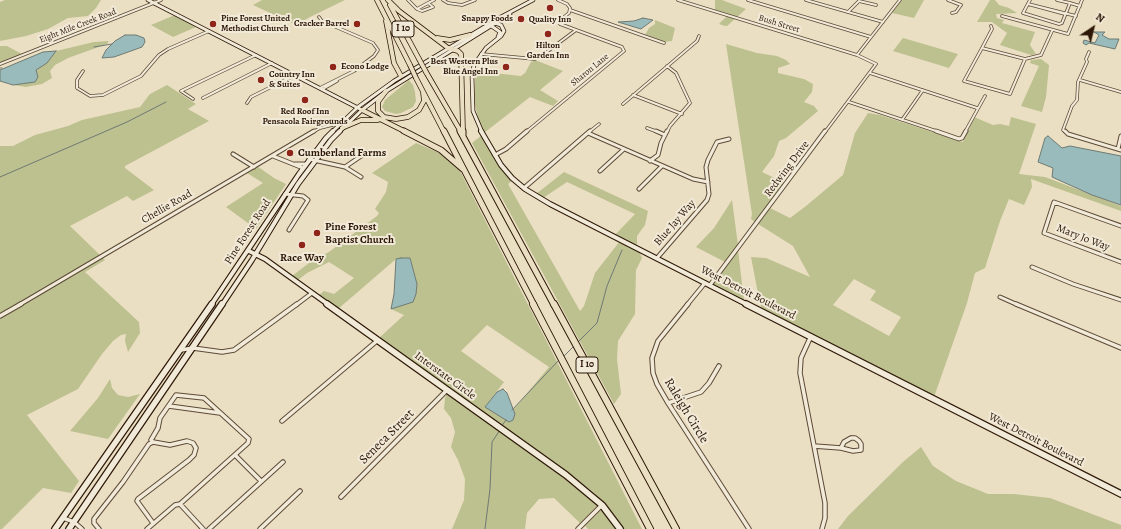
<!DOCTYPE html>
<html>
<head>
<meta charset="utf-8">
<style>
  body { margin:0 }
  #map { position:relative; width:1121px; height:529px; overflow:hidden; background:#ebdfc3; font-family:Alegreya,serif }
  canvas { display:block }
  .north { position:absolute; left:1073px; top:8px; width:40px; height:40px; -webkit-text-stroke:3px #f2ead8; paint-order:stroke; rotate:35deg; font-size:11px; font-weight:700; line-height:16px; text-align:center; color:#2d1808 }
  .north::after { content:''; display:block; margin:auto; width:14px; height:18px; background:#2d1808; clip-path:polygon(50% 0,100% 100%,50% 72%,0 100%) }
</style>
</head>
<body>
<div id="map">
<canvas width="1121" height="529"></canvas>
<div class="north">N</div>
</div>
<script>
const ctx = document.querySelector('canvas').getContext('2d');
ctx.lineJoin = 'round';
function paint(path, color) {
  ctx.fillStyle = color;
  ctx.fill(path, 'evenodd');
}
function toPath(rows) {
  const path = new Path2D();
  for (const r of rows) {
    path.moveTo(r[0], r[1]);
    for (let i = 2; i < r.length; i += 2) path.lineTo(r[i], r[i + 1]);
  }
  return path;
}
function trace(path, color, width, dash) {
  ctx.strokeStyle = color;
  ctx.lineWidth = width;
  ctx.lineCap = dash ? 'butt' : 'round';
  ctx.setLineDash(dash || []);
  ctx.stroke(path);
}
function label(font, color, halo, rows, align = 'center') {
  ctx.font = font + ' Alegreya,serif';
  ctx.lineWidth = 4;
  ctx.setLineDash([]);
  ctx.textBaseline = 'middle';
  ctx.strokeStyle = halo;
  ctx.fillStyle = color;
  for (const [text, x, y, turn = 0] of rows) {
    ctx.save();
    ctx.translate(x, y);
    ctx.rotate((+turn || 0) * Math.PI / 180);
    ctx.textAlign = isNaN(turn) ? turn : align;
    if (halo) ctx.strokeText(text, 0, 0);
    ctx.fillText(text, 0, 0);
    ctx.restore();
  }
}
const green = toPath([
  [5,0,101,0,96,8,88,16,68,18,48,29,26,36,0,41,0,2],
  [262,0,345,0,310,17,296,25,253,5],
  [715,0,722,0,746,9,727,26,725,26,719,24,727,16,715,12],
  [902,0,924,0,914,18,892,13],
  [990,0,995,0,999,5,1009,8,1017,13,996,14,997,18,1004,20,1002,23,1035,32,1030,45,1036,54,1031,55,1000,45,1007,33,992,22,977,22],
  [175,15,196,27,173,37,151,25],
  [655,20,675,28,672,41,664,42,645,35,649,28,655,24],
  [903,38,934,47,958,54,949,68,893,51],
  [109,41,107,44,68,58,55,65,50,71,52,78,42,84,26,87,13,85,35,82,36,70,47,63,56,51,94,42],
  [726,44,757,53,777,56,786,60,790,64,778,68,778,73,804,79,813,84,812,92,804,102,814,106,818,111,786,138,779,141,774,156,762,172,785,183,755,222,751,219,752,214],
  [0,46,7,46,22,54,0,63],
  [1041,59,1049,65,1046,97,1042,112,1021,106,1039,66,1030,63,1031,60],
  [535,60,563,71,540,90,558,101,553,106,530,97,484,133,479,121,475,105,475,71,521,76,525,73,531,62],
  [409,80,413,85,415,92,416,101,413,107,401,113,396,114,385,111,382,107,385,100],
  [167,85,196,104,188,109,209,121,125,166,125,168,154,190,133,201,127,196,70,226,100,255,0,314,0,146,13,146,35,135,68,126,82,120,140,107,150,94],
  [868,113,880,115,963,142,974,117,993,125,1000,124,1009,126,1011,117,1036,124,1019,174,1045,177,1121,206,1121,211,1031,179,1032,187,1024,205,1009,199,1000,221,985,268,975,273,967,303,934,397,763,310,760,304,751,257,766,258,810,277,793,246,758,224,770,208,790,218,806,206,843,175,855,133],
  [854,279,876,291,870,300,901,317,889,336,833,305],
  [482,135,500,166,512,181,508,184,580,311,584,306,595,273,620,241,639,251,642,258,636,270,635,314,618,341,617,359,621,394,614,404,472,143],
  [416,143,442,154,458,167,642,529,623,529,606,505,593,492,379,338,404,315,391,309,413,301,417,284,410,258,401,258,396,259,338,309,319,295,324,291,334,294,354,278,329,262,307,273,298,280,292,276,313,260,329,252,377,216,379,213,375,209,386,192,388,182,372,173],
  [487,325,549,367,513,410,515,415,485,407,504,382,461,351],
  [257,166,274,178,286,184,256,229,226,207,263,183,247,173],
  [564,172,648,211,645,225,637,236,637,246,615,235,635,214,567,182,543,198,536,194],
  [732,200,738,245,725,262,696,247,714,228],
  [738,250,744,300,713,284],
  [102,257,105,260,85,272,139,322,140,333,128,352,125,341,126,334,121,335,113,341,102,354,78,389,27,415,79,481,71,493,43,488,2,529,0,529,0,317],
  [110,379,112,388,118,395,128,397,140,394,108,439,70,431,98,398],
  [447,393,564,477,598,505,580,523,554,498,539,499,527,513,525,529,452,529,464,500,465,479,458,460,451,447,455,432,451,418,444,409,445,398],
  [921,447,933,466,956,481,988,494,1014,494,1050,498,1121,525,1121,529,838,529,848,516,904,461],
  [602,509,617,529,588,529,585,526]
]);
const water = toPath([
  [643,18,653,20,641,29,618,22,634,21,643,18],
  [1094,32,1105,32,1102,35,1109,39,1119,39,1115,49,1089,43,1086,45,1083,43,1084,40,1095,43,1099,35,1094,32],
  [125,35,136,35,144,38,145,42,142,47,131,51,114,57,102,58,106,50,115,41,125,35],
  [56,51,47,63,36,70,38,77,35,82,13,85,0,81,0,70,43,52,56,51],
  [1048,136,1062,148,1070,146,1121,156,1121,205,1092,195,1052,177,1053,168,1038,162,1045,138,1048,136],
  [401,258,410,258,417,284,416,294,413,302,391,309,394,294,396,259,401,258],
  [503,389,507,393,515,414,513,420,509,422,485,407,497,392,503,389]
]);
const stream = toPath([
  [94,47,112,44],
  [0,68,2,68],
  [0,177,127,122,166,102],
  [577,343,597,323,607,286,622,250],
  [563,357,574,346],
  [512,410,559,360],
  [501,427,506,420],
  [485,529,490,489,492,442,500,430]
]);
const streetFar2 = toPath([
  [408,0,417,9],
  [443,0,448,3,462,5,475,0],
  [678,0,857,55,876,64,825,132],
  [748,0,871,37],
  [806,0,883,22],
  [948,0,961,5,956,12,952,13],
  [1030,0,1023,13,1059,24,1062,23,1070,3,1057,0],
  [428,3,433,7,422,11,417,9,428,3],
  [428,3,434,0],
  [1070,3,1080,6],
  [570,10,664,43],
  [848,12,859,1,876,5],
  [1065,14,1028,4,1076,16],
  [1002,16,1068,34,1082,0],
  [319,17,322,21,373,43,378,50,374,56,354,71,320,88],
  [982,48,992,29,991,26],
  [982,48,1025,59,1010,94,964,81,982,48],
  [481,54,535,59,540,57,576,30],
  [857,55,900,0],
  [1025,59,1041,55,1052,31],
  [0,64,161,0],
  [83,71,77,80,77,88,90,96,103,95,141,76,159,55,168,49,209,31],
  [870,73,977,108],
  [1080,80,1121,92],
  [323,89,337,81],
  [633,95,682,114],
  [203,98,272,63],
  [193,99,181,91,256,55],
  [849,102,939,132],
  [247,103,251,97,295,75],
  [623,104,697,41,699,36],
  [902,120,923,90],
  [647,128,658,132],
  [313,132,320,128,336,124,346,124],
  [526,132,624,51,622,47,560,24,559,21,569,13,570,8,567,4,558,0],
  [589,132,599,124],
  [667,132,670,126,690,103,676,73,667,66],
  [965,132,985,96],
  [1066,132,1063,130,1072,106,1077,100,1078,82,1087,62,1086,59,1089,52]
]);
const streetFar1 = toPath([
  [656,131,665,135],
  [936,131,959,139,962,138,966,131],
  [1065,131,1068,134,1121,150],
  [588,133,693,179,708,182],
  [1118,149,1121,136],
  [233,154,254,167],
  [495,155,506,149,527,131],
  [273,156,303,168],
  [309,159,345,167,361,177],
  [650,161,658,155,661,143,667,131],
  [295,164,305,164],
  [345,167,367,152],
  [600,171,624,149],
  [524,188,590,131],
  [639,189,662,166],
  [285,194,303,196,308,200,289,230],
  [1121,226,1054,202,1044,233,1121,262],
  [657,258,707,200,709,194,706,167,708,160,717,142,729,139],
  [1032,267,1073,284,1121,300],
  [710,285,825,131],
  [1000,297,1018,305],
  [19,305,314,131],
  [296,305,312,293],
  [687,305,705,283]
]);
const street = toPath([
  [688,304,658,341,652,358,653,373,657,384,668,403,749,529],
  [1016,304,1121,348],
  [0,316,21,304],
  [811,336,801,358,800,373,825,503,825,518,822,529],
  [181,350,193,348,222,352,234,350,297,304],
  [668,403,701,392,709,383,719,366],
  [169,406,220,413],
  [282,421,378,340],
  [851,438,855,438,859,441,861,444,861,450,853,451,841,448,844,442,851,438],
  [814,446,841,448],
  [236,456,261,481],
  [341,497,447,390],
  [180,504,203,529],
  [63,518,74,522,82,529],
  [99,529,94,523,94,519,123,482,149,444,153,442],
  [147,529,175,505,180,504,248,443,249,439,204,398,176,395,160,418,158,428,151,440,153,442,170,445,187,441,193,443,196,448,194,455,189,460,138,499,137,501,153,523],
  [209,529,283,462],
  [260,529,300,491],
  [578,529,602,505]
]);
const secondaryFar2 = toPath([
  [148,0,360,109],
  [490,25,500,32,498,37],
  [332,132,358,107,394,81,501,17,533,0],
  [339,132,362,110,388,90,510,14],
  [482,132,473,111,472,77,474,65,486,48,501,36,504,31,501,25,492,22]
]);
const secondaryFar1 = toPath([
  [481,131,501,165,512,178,525,189,550,204,748,305],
  [249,251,265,259,329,305],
  [211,305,299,174,326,138,333,131],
  [222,305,252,260,298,184,331,140,340,131]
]);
const secondary = toPath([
  [327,304,566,475,602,505,620,529],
  [746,304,1121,494],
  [55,529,212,304],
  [69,529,222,304]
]);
const highwayFar2 = toPath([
  [377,0,410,65],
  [388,0,399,11,448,48,458,51,461,54,463,132],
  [390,5,419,59],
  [386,21,394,63,401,76],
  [437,38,450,40,470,35],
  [426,72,461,132],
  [416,78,444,132],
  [386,91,378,102,378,111,384,117,396,119,408,117,419,110,424,101,423,92],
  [362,110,406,132],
  [342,128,361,120,378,120]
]);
const highwayFar1 = toPath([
  [404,131,441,150,463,169],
  [444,131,534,305],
  [460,131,554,305],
  [463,131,463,135]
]);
const highway = toPath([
  [533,304,650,529],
  [554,304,676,529]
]);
const highwayBridge = toPath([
  [419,59,426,72],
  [410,65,416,78]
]);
const markers = [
  [550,8,4,"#8f2418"],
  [521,19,4,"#8f2418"],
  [213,24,4,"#8f2418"],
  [357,24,4,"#8f2418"],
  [548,34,4,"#8f2418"],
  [333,67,4,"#8f2418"],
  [506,67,4,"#8f2418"],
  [261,80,4,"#8f2418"],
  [305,100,4,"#8f2418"],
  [290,153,4,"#8f2418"],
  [317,233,4,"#8f2418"],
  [302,245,4,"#8f2418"]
];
const farPoinames = [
  ["Pine Forest United",221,19],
  ["Methodist Church",221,29],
  ["Snappy Foods",513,19,"right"],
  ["Quality Inn",550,20,"center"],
  ["Cracker Barrel",349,24,"right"],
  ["Hilton",548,46,"center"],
  ["Garden Inn",548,56,"center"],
  ["Best Western Plus",498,62,"right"],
  ["Blue Angel Inn",498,72,"right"],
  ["Econo Lodge",341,67],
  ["Country Inn",269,75],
  ["& Suites",269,85],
  ["Red Roof Inn",305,112,"center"],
  ["Pensacola Fairgrounds",305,122,"center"]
];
const farStreetnames = [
  ["Bush Street",779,24,17],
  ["Eight Mile Creek Road",78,26,-21],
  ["Sharon Lane",590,70,-39]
];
const shields = [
  [403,29,22],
  [587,365,22]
];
const shieldNames = [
  ["I 10",403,29],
  ["I 10",587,365]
];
const poiNames = [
  ["Cumberland Farms",298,153],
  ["Pine Forest",325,227],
  ["Baptist Church",325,240],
  ["Race Way",302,258,"center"]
];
const streetNames = [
  ["Redwing Drive",787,169,-53],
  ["Chellie Road",167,207,-30],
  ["Blue Jay Way",675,223,-49],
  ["Pine Forest Road",248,232,-57],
  ["Mary Jo Way",1083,238,21],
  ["West Detroit Boulevard",748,293,27],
  ["Interstate Circle",445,376,36],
  ["West Detroit Boulevard",1036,440,27]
];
const nearStreetnames = [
  ["Raleigh Circle",686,411,59],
  ["Seneca Street",387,437,-45]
];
paint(green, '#bdc08f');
paint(water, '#9abbbb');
trace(water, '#6e7a73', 1);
trace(stream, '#6e7a73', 1);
trace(streetFar2, '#5c4a37', 3.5);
trace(streetFar1, '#5c4a37', 5);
trace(street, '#5c4a37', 5.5);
trace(secondaryFar2, '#2d1808', 4.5);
trace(secondaryFar1, '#2d1808', 6);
trace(secondary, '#2d1808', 8);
trace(highwayFar2, '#2d1808', 5.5);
trace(highwayFar1, '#2d1808', 7);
trace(highway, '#2d1808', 8);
trace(streetFar2, '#f2ead8', 2);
trace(streetFar1, '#f2ead8', 3);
trace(street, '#f2ead8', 3.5);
trace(secondaryFar2, '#f2ead8', 3);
trace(secondaryFar1, '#f2ead8', 4);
trace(secondary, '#f2ead8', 5.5);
trace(highwayFar2, '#ebdfc3', 4);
trace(highwayFar1, '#ebdfc3', 5);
trace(highway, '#ebdfc3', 6);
trace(highwayBridge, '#2d1808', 5.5, []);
trace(highwayBridge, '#ebdfc3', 4);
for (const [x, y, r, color] of markers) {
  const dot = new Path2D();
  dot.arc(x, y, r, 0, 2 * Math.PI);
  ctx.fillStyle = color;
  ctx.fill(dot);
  trace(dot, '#f2ead8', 1.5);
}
label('bold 9px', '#2d1808', '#f2ead8', farPoinames, 'left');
label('9px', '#2d1808', '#f2ead8', farStreetnames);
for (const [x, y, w] of shields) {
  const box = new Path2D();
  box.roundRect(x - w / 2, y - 8, w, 16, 3);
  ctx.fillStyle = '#f2ead8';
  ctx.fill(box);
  trace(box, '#2d1808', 1);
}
label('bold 10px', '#2d1808', null, shieldNames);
label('bold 11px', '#2d1808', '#f2ead8', poiNames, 'left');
label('11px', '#2d1808', '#f2ead8', streetNames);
label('13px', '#2d1808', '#f2ead8', nearStreetnames);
</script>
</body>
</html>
